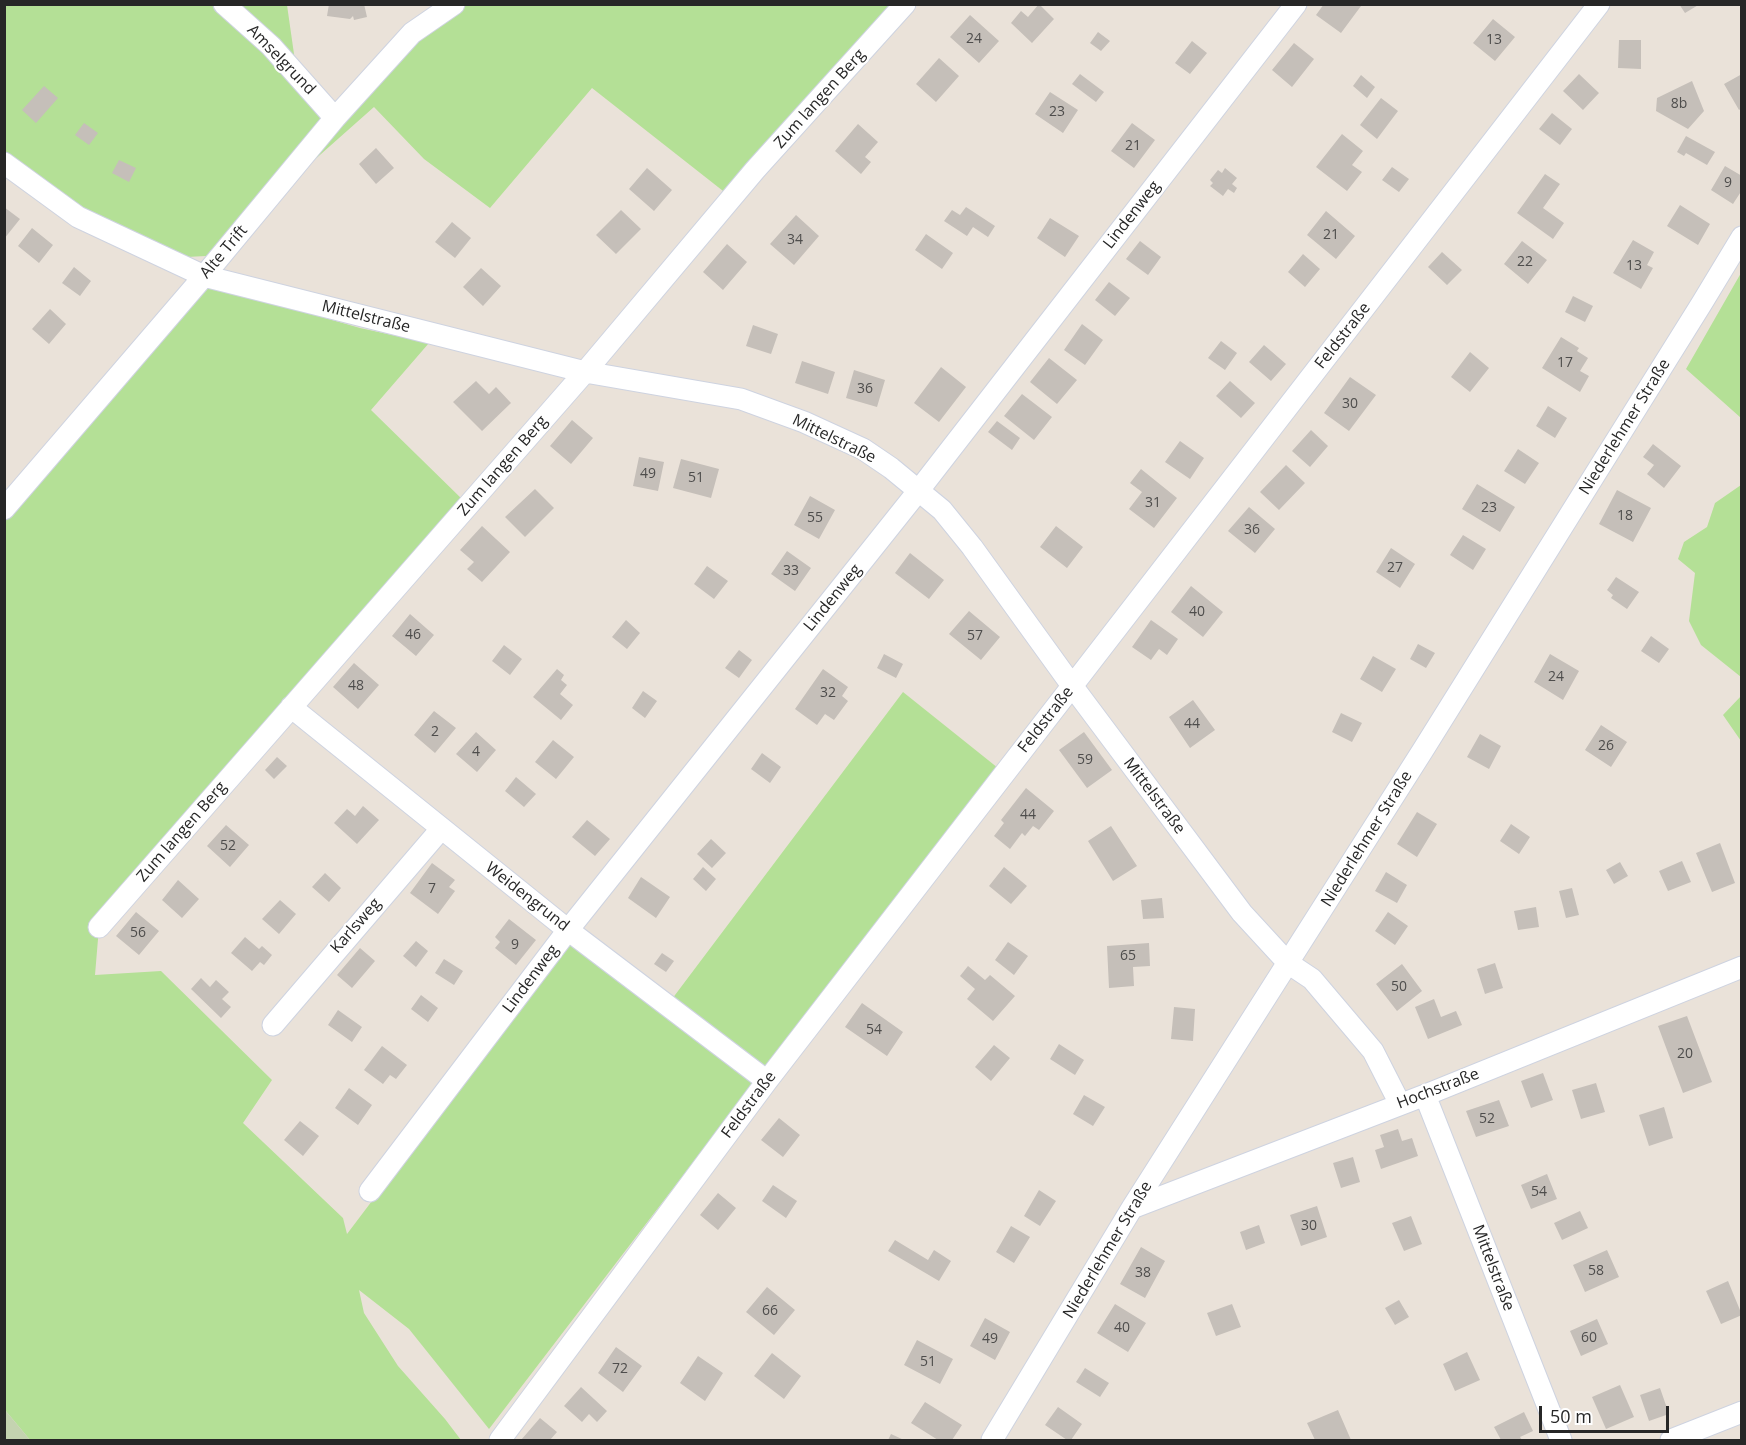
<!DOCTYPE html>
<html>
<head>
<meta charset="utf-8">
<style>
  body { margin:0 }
  #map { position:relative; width:1746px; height:1445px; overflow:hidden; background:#eae2d9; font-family:"Open Sans",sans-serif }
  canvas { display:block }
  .frame { position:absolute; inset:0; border:6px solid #272727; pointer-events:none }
  .scale { position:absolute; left:1539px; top:1406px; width:130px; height:27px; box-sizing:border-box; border:3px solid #272727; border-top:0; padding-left:8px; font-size:18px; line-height:21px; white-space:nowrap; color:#272727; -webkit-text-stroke:4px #fff; paint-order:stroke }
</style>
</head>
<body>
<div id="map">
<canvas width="1746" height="1445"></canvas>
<div class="frame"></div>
<div class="scale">50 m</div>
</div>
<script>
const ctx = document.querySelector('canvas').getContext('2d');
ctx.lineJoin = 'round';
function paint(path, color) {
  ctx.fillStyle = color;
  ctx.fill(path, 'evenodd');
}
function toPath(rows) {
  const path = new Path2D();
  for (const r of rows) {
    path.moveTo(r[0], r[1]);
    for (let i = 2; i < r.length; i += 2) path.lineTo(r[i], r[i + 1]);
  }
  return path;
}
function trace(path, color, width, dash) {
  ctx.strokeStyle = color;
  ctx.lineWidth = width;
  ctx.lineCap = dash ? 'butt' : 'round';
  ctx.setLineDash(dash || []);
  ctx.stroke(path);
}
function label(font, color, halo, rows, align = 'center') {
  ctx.font = font + ' "Open Sans",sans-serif';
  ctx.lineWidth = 4.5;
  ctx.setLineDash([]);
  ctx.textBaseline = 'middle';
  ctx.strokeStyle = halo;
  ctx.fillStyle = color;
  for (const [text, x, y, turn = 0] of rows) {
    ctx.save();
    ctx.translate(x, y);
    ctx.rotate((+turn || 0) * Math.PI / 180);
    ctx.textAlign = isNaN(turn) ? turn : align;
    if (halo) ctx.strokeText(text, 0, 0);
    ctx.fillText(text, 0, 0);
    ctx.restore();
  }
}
const green = toPath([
  [5,5,287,5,297,75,335,111,442,5,894,5,732,198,592,88,490,208,424,159,374,107,206,256,186,257,82,209,5,151],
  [1741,273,1742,418,1741,418,1686,369],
  [211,285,360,328,429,343,371,410,465,502,99,927,95,975,161,971,272,1080,243,1123,343,1218,347,1234,570,939,756,1080,489,1429,409,1329,359,1290,364,1313,398,1366,445,1419,461,1440,30,1440,5,1410,5,514,197,293],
  [1741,485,1741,677,1701,645,1689,621,1695,573,1678,559,1684,542,1707,527,1715,503],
  [903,692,1003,772,763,1072,672,999],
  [1741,696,1741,741,1723,715]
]);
const cemetery = toPath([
  [4,1410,5,1410,30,1440,5,1440]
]);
const building = toPath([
  [329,4,364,4,367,17,354,20,353,16,350,19,327,16],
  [1039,4,1054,19,1032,43,1011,23,1021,11,1028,17],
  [1324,4,1359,4,1361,6,1341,33,1316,15],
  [1679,4,1700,4,1685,13],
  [970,15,999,41,979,63,950,37],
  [1493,19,1515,37,1495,61,1473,43],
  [1098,32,1110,41,1101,51,1090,43],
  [1619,40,1641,40,1641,69,1618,68],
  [1192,41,1207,53,1190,74,1175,63],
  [1294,43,1314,59,1292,87,1272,70],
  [939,58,959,76,936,102,916,84],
  [1080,74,1104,92,1096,102,1072,84],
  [1579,74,1599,93,1583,110,1563,91],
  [1742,74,1742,108,1739,110,1724,84],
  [1361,75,1375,87,1367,98,1353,86],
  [1692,81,1704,111,1688,129,1656,111,1657,98],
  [44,86,58,98,36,123,22,110],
  [1050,92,1078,110,1063,133,1035,114],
  [1381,98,1398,111,1377,139,1360,125],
  [1552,113,1572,129,1560,145,1539,129],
  [84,123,98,133,89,145,75,135],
  [1132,123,1155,140,1134,168,1111,151],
  [858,124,878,142,865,157,871,162,861,174,835,151],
  [1342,134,1363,151,1352,165,1362,172,1347,191,1316,167],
  [1686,136,1715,152,1707,165,1686,153,1684,156,1677,152],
  [376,148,394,168,376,184,359,164],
  [119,160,136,168,129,182,112,173],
  [1725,166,1742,176,1742,190,1733,204,1711,190],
  [1392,167,1409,179,1399,192,1382,180],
  [647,168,672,190,654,211,629,189],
  [1225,168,1237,178,1232,184,1237,188,1234,193,1228,189,1223,196,1210,186,1213,183,1210,180,1218,170,1222,173],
  [1545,174,1560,184,1543,208,1564,223,1553,239,1517,213],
  [1680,205,1710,224,1698,245,1667,226],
  [4,207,20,219,4,239],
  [966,207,995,226,988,237,973,227,967,236,944,221,952,210,960,215],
  [621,210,641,229,616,254,596,235],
  [1326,211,1355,236,1336,259,1307,235],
  [796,215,819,236,794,265,770,244],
  [1050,218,1079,236,1065,257,1037,238],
  [452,222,471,238,455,258,435,242],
  [32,228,53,245,39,263,18,246],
  [926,234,953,253,942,269,915,250],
  [1633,240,1654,252,1647,265,1653,268,1641,289,1613,273],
  [1140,241,1161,257,1148,275,1126,259],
  [1522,241,1547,260,1528,284,1504,264],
  [727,244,747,262,723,290,703,272],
  [1442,252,1462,270,1447,285,1428,267],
  [1303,254,1320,269,1305,287,1288,272],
  [74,267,91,281,80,296,62,283],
  [481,268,501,286,483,306,463,287],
  [1109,282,1130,298,1115,316,1095,300],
  [1573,296,1593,306,1585,322,1565,312],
  [50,309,66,324,49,344,32,329],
  [1082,324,1103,340,1085,365,1064,350],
  [753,325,778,334,771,354,746,346],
  [1561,337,1579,348,1577,351,1588,358,1580,371,1589,376,1580,392,1542,368],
  [1221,341,1237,353,1225,370,1208,358],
  [1264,345,1286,364,1271,381,1249,362],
  [1470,352,1489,368,1470,392,1451,377],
  [1049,358,1077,380,1057,404,1030,382],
  [802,361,835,372,828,394,795,383],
  [941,367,966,387,939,422,914,403],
  [854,370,885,380,877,407,846,398],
  [1350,377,1376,395,1349,431,1324,413],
  [476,381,489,394,496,387,511,403,482,431,453,402],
  [1230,381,1255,403,1241,418,1216,396],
  [1022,394,1052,417,1034,440,1004,416],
  [1548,406,1567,418,1555,438,1536,426],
  [572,420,593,438,571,464,550,446],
  [997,421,1020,438,1012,450,988,432],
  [1311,430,1328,446,1310,467,1292,451],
  [1180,441,1204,458,1190,479,1165,462],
  [1653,444,1681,466,1664,488,1647,474,1654,465,1643,457],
  [1518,449,1539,463,1525,484,1504,471],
  [639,457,664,462,658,491,633,486],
  [681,459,719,469,711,498,673,488],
  [1286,465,1305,483,1279,510,1260,492],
  [1141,469,1177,498,1154,528,1129,509,1142,492,1130,483],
  [1477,484,1515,507,1500,532,1462,509],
  [535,489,554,508,525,537,505,517],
  [1617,490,1651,508,1633,542,1599,524],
  [810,496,835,510,819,539,794,525],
  [1249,507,1275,529,1255,553,1228,531],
  [482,526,510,552,482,582,467,569,474,562,460,550],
  [1056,526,1083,547,1067,568,1040,547],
  [1463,535,1486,549,1473,570,1450,555],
  [1391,548,1415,564,1400,588,1376,572],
  [787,551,811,568,795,591,771,574],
  [910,553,944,580,929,599,895,573],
  [707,566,728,581,714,599,694,584],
  [1616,577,1639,592,1627,609,1611,598,1613,595,1607,590],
  [1191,586,1223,612,1203,637,1171,612],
  [969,611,1000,637,981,660,949,634],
  [410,614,434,635,416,656,392,636],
  [626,620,640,633,627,649,612,637],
  [1151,620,1178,639,1167,655,1159,649,1151,660,1132,647],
  [1651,636,1669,649,1659,663,1641,651],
  [1418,644,1435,653,1426,668,1410,659],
  [504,645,522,659,510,675,492,661],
  [739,650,752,660,739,678,725,668],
  [884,654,903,664,896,678,877,668],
  [1550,654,1579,671,1563,700,1534,682],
  [1373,656,1396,669,1382,692,1360,679],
  [354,663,379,685,358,709,333,687],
  [557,669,564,675,561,680,567,685,560,694,573,705,561,720,533,697],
  [823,669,848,687,842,696,848,701,834,720,825,714,817,725,795,709],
  [643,691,657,701,645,718,632,708],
  [1193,700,1215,730,1190,748,1169,717],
  [434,711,456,728,435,753,414,735],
  [1341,713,1362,723,1352,742,1332,732],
  [1601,725,1627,742,1611,767,1585,750],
  [476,732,496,750,477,772,456,754],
  [1084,732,1112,770,1087,788,1059,750],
  [1480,734,1501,746,1489,769,1467,757],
  [553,740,574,757,556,779,535,762],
  [762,753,781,767,770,783,751,769],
  [277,757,287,766,274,779,265,770],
  [516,777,536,794,524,807,505,791],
  [1026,788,1054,811,1039,830,1033,826,1025,836,1022,833,1010,849,994,836,1004,823,1001,820],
  [363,806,379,820,357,844,334,823,347,809,355,816],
  [1417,812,1437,824,1417,857,1397,844],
  [587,820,610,839,595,856,572,837],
  [1511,824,1530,837,1519,854,1500,841],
  [226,825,249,845,230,867,207,846],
  [1111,826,1137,866,1113,881,1088,841],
  [711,839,726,853,712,868,697,854],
  [1720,843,1735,883,1712,892,1696,853],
  [1682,861,1691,882,1668,891,1659,871],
  [1620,862,1628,876,1614,884,1606,870],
  [432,863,455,880,449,887,455,891,438,914,410,893],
  [703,867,716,879,706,891,693,879],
  [1004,867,1027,886,1011,904,989,886],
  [1386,872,1407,885,1397,903,1375,891],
  [325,873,341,888,329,902,312,887],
  [641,877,670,897,656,918,628,898],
  [178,880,199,899,182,918,162,900],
  [1572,888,1579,915,1566,918,1559,891],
  [1162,898,1164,918,1143,919,1141,900],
  [280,900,296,914,279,934,262,919],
  [1536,907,1539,927,1518,930,1514,911],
  [136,912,159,931,139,955,116,936],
  [1388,912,1408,926,1395,945,1375,931],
  [509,919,536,940,516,965,495,948,500,942,495,937],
  [245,937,259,949,262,946,272,955,264,965,260,962,252,971,231,953],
  [416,941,428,951,416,967,403,956],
  [1008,942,1028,956,1014,975,995,960],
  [1149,943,1150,966,1133,967,1134,986,1109,988,1107,946],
  [360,948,375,961,352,988,337,975],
  [662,953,674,961,666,972,654,964],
  [444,959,463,971,454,985,435,973],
  [1495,963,1503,988,1485,994,1477,969],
  [1402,964,1422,991,1397,1011,1376,984],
  [968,966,985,980,990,975,1015,996,993,1021,967,999,975,989,960,976],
  [201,978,210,987,216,980,229,992,222,999,231,1007,221,1018,191,989],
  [421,995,438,1008,428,1022,411,1009],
  [1434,999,1441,1017,1456,1011,1462,1025,1428,1039,1415,1007],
  [862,1003,903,1032,887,1056,845,1027],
  [1174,1007,1195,1009,1193,1041,1171,1039],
  [338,1010,362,1027,352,1042,328,1025],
  [1687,1016,1712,1082,1683,1093,1658,1026],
  [1059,1044,1084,1060,1075,1075,1050,1059],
  [994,1045,1010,1058,991,1081,975,1067],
  [382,1046,407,1065,396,1079,390,1075,383,1084,364,1070],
  [1543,1073,1553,1100,1531,1108,1521,1081],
  [1596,1083,1605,1112,1581,1119,1572,1090],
  [349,1088,372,1105,358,1125,335,1108],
  [1084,1095,1105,1107,1093,1126,1073,1114],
  [1499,1100,1509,1126,1476,1137,1466,1111],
  [1664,1107,1673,1138,1649,1146,1639,1115],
  [779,1118,800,1135,783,1157,761,1140],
  [300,1121,319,1136,303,1156,284,1140],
  [1398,1129,1402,1141,1412,1138,1418,1156,1381,1169,1375,1150,1384,1147,1380,1135],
  [1353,1157,1360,1182,1341,1188,1333,1163],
  [1547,1174,1557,1199,1531,1209,1521,1185],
  [773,1185,797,1201,786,1218,762,1201],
  [1039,1190,1056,1201,1040,1226,1024,1216],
  [718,1193,736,1208,718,1230,700,1215],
  [1317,1206,1327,1237,1301,1246,1290,1215],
  [1580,1211,1588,1228,1562,1240,1554,1223],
  [1411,1216,1422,1244,1404,1251,1392,1223],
  [1259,1225,1265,1243,1246,1250,1240,1232],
  [1011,1226,1030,1237,1014,1263,996,1252],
  [895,1240,928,1260,934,1250,951,1261,939,1281,888,1251],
  [1141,1247,1165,1261,1145,1298,1120,1284],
  [1607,1250,1619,1277,1585,1292,1573,1265],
  [1728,1281,1742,1315,1721,1324,1706,1291],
  [767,1287,795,1310,774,1335,746,1312],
  [1399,1300,1409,1317,1395,1325,1385,1308],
  [1115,1304,1146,1323,1128,1352,1097,1333],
  [1232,1304,1241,1327,1216,1336,1207,1313],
  [985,1318,1010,1332,995,1360,970,1346],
  [1597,1319,1608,1344,1581,1356,1570,1331],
  [917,1340,953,1359,940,1384,904,1365],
  [616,1347,642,1366,623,1392,598,1373],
  [1467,1352,1480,1380,1455,1391,1443,1364],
  [772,1353,801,1376,784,1399,754,1376],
  [698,1356,723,1373,705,1401,680,1383],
  [1085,1368,1109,1383,1100,1397,1076,1382],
  [1620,1385,1634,1417,1606,1429,1592,1397],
  [581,1387,607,1411,597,1422,589,1414,582,1422,564,1406],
  [1660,1388,1669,1414,1649,1421,1640,1395],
  [925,1402,962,1425,952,1440,938,1440,911,1423],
  [1058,1407,1082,1424,1071,1440,1067,1440,1045,1425],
  [1338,1410,1351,1440,1315,1440,1307,1423],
  [1524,1412,1533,1431,1520,1437,1522,1440,1501,1440,1494,1427],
  [540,1418,557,1432,550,1440,521,1440],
  [891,1434,904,1440,888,1440]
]);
const minor = toPath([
  [224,4,271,46,335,118],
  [4,163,78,217,204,276,585,372,741,399,804,422,863,449,891,468,942,510,972,547,1073,687,1242,913,1288,963,1312,979,1373,1051,1400,1104],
  [4,509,204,276,335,118,412,33,454,4],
  [291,707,568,930,767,1081],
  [99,927,585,372,755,170,905,4],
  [273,1025,441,829],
  [1425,1095,1561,1440],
  [370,1191,568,930,919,490,1296,4],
  [1132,1208,1433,1092,1742,967],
  [500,1440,767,1081,1599,4],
  [992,1440,1132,1208,1423,750,1702,303,1742,237],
  [1671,1440,1742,1412]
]);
const numberNames = [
  ["24",974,39],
  ["13",1494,40],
  ["8b",1679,104],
  ["23",1057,112],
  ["21",1133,146],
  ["9",1728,183],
  ["21",1331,235],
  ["34",795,240],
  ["22",1525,262],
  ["13",1634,266],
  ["17",1565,363],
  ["36",865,389],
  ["30",1350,404],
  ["49",648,474],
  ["51",696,478],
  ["31",1153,503],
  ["23",1489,508],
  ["18",1625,516],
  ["55",815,518],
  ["36",1252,530],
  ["27",1395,568],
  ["33",791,571],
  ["40",1197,612],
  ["46",413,635],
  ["57",975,636],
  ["24",1556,677],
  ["48",356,686],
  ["32",828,693],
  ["44",1192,724],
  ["2",435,732],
  ["26",1606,746],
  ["4",476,752],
  ["59",1085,760],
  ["44",1028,815],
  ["52",228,846],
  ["7",432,889],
  ["56",138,933],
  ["9",515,945],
  ["65",1128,956],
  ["50",1399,987],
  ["54",874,1030],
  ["20",1685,1054],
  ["52",1487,1119],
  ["54",1539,1192],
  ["30",1309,1226],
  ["58",1596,1271],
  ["38",1143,1273],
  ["66",770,1311],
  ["40",1122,1328],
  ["60",1589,1338],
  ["49",990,1339],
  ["51",928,1362],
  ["72",620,1369]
];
const streetNames = [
  ["Amselgrund",281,60,46],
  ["Zum langen Berg",820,99,-48],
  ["Lindenweg",1132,215,-52],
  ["Alte Trift",224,252,-50],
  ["Mittelstraße",366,317,14],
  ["Feldstraße",1343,336,-52],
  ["Niederlehmer Straße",1625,427,-58],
  ["Mittelstraße",834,439,26],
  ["Zum langen Berg",503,466,-49],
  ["Lindenweg",833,598,-51],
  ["Feldstraße",1046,720,-52],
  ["Mittelstraße",1154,796,53],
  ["Zum langen Berg",182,832,-49],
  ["Niederlehmer Straße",1367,839,-58],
  ["Weidengrund",527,897,38],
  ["Karlsweg",356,926,-49],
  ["Lindenweg",531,979,-53],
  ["Hochstraße",1438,1089,-21],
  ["Feldstraße",749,1105,-53],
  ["Niederlehmer Straße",1108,1250,-59],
  ["Mittelstraße",1493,1268,69]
];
paint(green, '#b4e096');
paint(cemetery, '#c4d3b0');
paint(building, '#c5bfb9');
trace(minor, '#ced3e0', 23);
trace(minor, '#fff', 21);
label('14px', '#4e4d4c', null, numberNames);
label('16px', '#272727', '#fff', streetNames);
</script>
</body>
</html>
